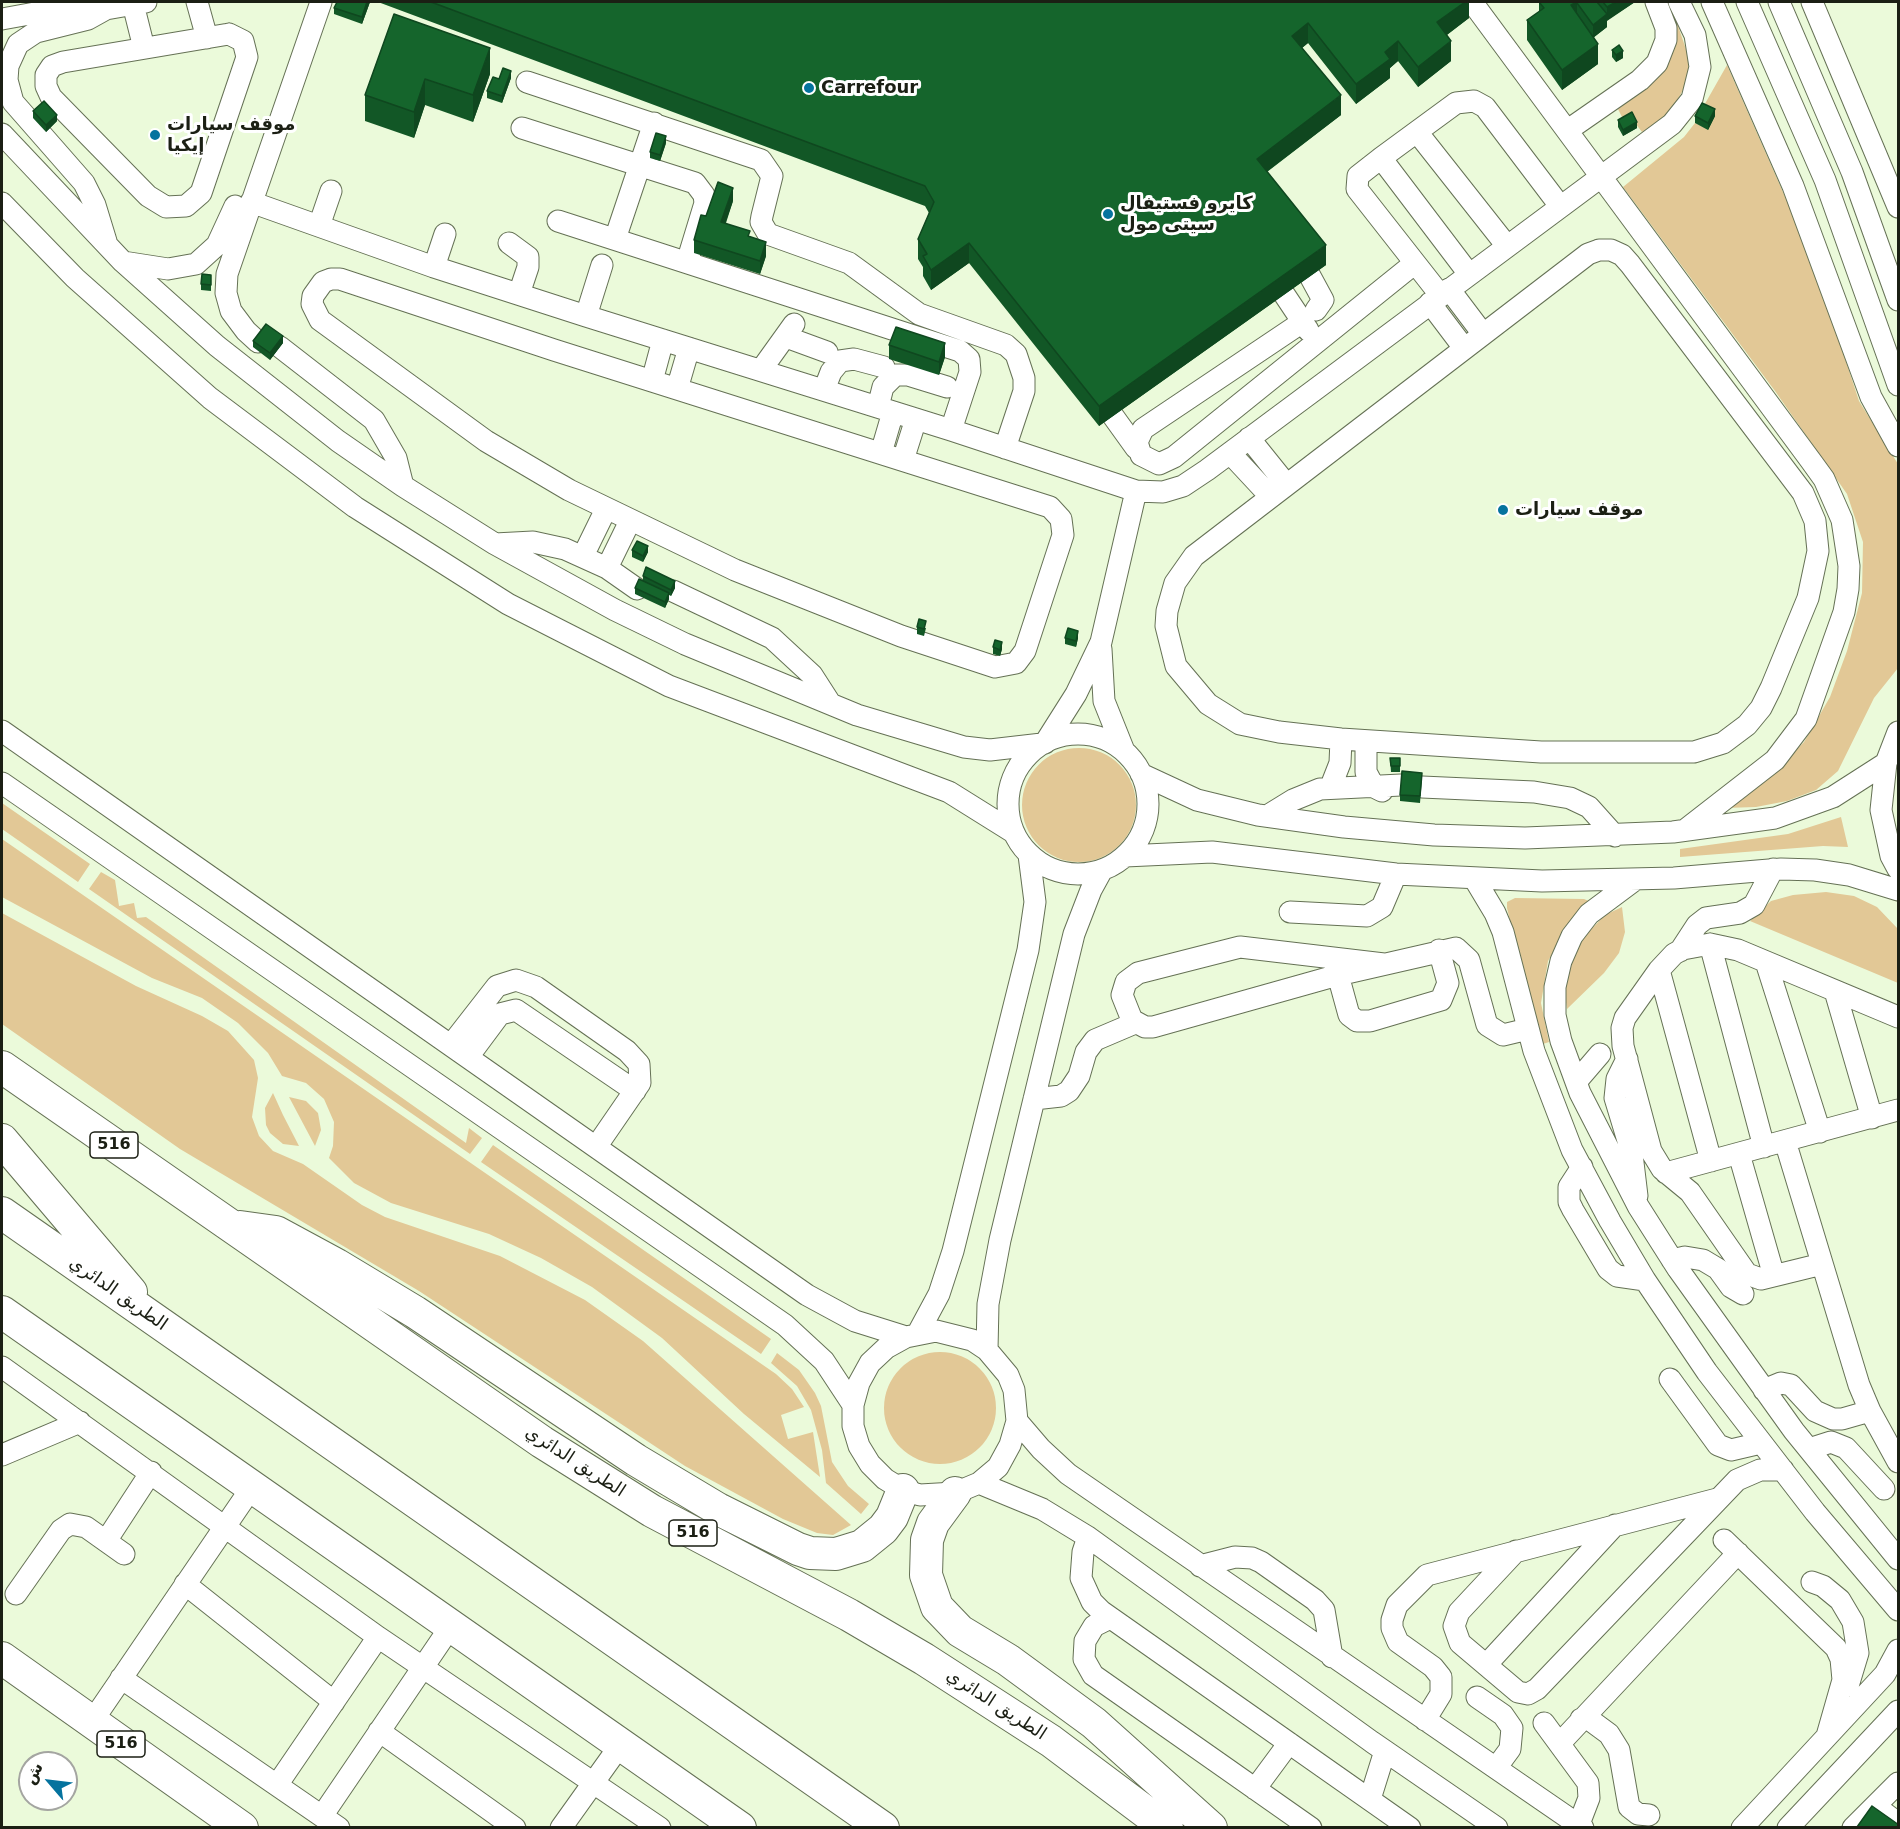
<!DOCTYPE html>
<html>
<head>
<meta charset="utf-8">
<style>
  body { margin:0 }
  #map { position:relative; width:1900px; height:1829px; overflow:hidden; background:#ebfada; font-family:"DejaVu Sans","Noto Sans Arabic",sans-serif }
  canvas { display:block }
  .frame { position:absolute; inset:0; border:3px solid #1b1f14; pointer-events:none }
  .north { position:absolute; left:18px; top:1751px; width:60px; height:60px; box-sizing:border-box; background:#fff; border:2px solid #a4a5a1; border-radius:50%; rotate:298deg; font-size:16px; font-weight:700; line-height:24px; text-align:center; color:#1b1f14 }
  .north::after { content:''; display:block; margin:auto; width:21px; height:27px; background:#05739e; clip-path:polygon(50% 0,100% 100%,50% 72%,0 100%) }
</style>
</head>
<body>
<div id="map">
<canvas width="1900" height="1829"></canvas>
<div class="frame"></div>
<div class="north">ش</div>
</div>
<script>
const ctx = document.querySelector('canvas').getContext('2d');
ctx.lineJoin = 'round';
function paint(path, color) {
  ctx.fillStyle = color;
  ctx.fill(path, 'evenodd');
}
function toPath(rows) {
  const path = new Path2D();
  for (const r of rows) {
    if (r.length === 3) {
      path.moveTo(r[0] + r[2], r[1]);
      path.arc(r[0], r[1], r[2], 0, 2 * Math.PI);
      continue;
    }
    path.moveTo(r[0], r[1]);
    for (let i = 2; i < r.length; i += 2) path.lineTo(r[i], r[i + 1]);
  }
  return path;
}
function trace(path, color, width, dash) {
  ctx.strokeStyle = color;
  ctx.lineWidth = width;
  ctx.lineCap = dash ? 'butt' : 'round';
  ctx.setLineDash(dash || []);
  ctx.stroke(path);
}
function label(font, color, halo, rows, align = 'center') {
  ctx.font = font + ' "DejaVu Sans","Noto Sans Arabic",sans-serif';
  ctx.lineWidth = 6;
  ctx.setLineDash([]);
  ctx.textBaseline = 'middle';
  ctx.strokeStyle = halo;
  ctx.fillStyle = color;
  for (const [text, x, y, turn = 0] of rows) {
    ctx.save();
    ctx.translate(x, y);
    ctx.rotate((+turn || 0) * Math.PI / 180);
    ctx.textAlign = isNaN(turn) ? turn : align;
    if (halo) ctx.strokeText(text, 0, 0);
    ctx.fillText(text, 0, 0);
    ctx.restore();
  }
}
const green = toPath([
  [1676,20,1689,58,1688,81,1673,108,1659,122,1642,132,1632,119,1625,123,1618,109,1644,88,1673,46],
  [1727,65,1812,258,1859,401,1898,464,1898,668,1874,698,1838,771,1816,790,1787,801,1756,807,1725,808,1785,761,1804,742,1830,697,1847,651,1862,593,1863,542,1847,494,1775,391,1623,187,1684,137,1695,123,1708,129,1702,109],
  [1079,805,57],
  [2,803,90,864,78,882,2,829],
  [1841,817,1848,847,1823,846,1680,857,1680,849,1788,834],
  [2,839,776,1374,792,1389,804,1407,781,1415,788,1439,813,1432,820,1477,744,1414,662,1338,592,1287,541,1258,489,1234,391,1203,354,1183,329,1158,333,1146,334,1122,324,1099,306,1083,282,1076,268,1053,238,1023,202,998,152,978,2,897],
  [101,872,115,880,119,906,134,903,137,918,146,917,466,1143,469,1128,482,1138,470,1154,89,889],
  [1826,892,1854,896,1877,907,1898,929,1898,983,1750,921,1771,901,1793,895],
  [1515,898,1584,899,1591,902,1563,935,1548,961,1541,1003,1549,1042,1540,1045,1507,908,1507,902],
  [1622,907,1625,932,1619,953,1604,973,1567,1009,1563,982,1577,944,1605,915],
  [2,913,136,986,202,1016,228,1031,254,1060,258,1078,252,1117,259,1136,273,1151,303,1164,362,1205,385,1217,500,1256,585,1300,643,1341,851,1525,833,1535,817,1533,783,1519,685,1466,419,1291,180,1149,2,1024],
  [273,1093,283,1115,299,1146,283,1144,270,1133,266,1125,265,1108],
  [289,1097,306,1101,318,1113,321,1130,315,1146],
  [493,1145,771,1339,761,1354,481,1162],
  [940,1408,56],
  [777,1353,799,1370,815,1393,821,1406,832,1462,848,1486,869,1504,861,1514,826,1483,822,1450,811,1410,797,1386,771,1363]
]);
const minor = toPath([
  [197,2,207,38],
  [1472,2,1811,461,1824,479,1842,520,1849,566,1848,589,1844,612,1806,719,1775,760,1685,830],
  [1712,2,1793,186,1871,397,1898,446],
  [1747,2,1825,180,1898,385],
  [1779,2,1852,172,1898,300],
  [1812,2,1898,207],
  [133,4,144,48],
  [2,19,79,5,106,9],
  [229,34,243,41,247,57,201,193,186,206,166,207,148,196,51,97,46,86,46,75,52,66,63,62,229,34],
  [527,82,761,160,772,176,762,216,761,222,768,234,849,263,919,314,1006,345,1016,354,1024,378,1024,391,1005,448],
  [522,128,695,183,704,195,705,203,687,262],
  [1568,130,1640,80,1657,63,1666,40,1666,28,1656,2],
  [1417,132,1507,246],
  [2,134,123,262,217,346,338,441,403,486,495,544,615,610,685,644,857,715,964,747,990,750,1042,744],
  [1381,158,1469,274],
  [251,202,434,267,586,316,951,430,1136,491,1163,492,1183,486,1207,470,1672,124,1692,99,1700,67,1695,35,1679,2],
  [2,203,75,278,210,398,355,507,508,604,669,686,949,792,1013,832],
  [558,221,960,351,969,359,970,372,951,430],
  [319,226,331,191],
  [615,239,654,123],
  [106,241,95,205,84,183,13,102,7,80,8,66,18,44,36,32,88,19,106,9,146,2],
  [509,243,528,257,528,267,519,294],
  [1599,250,1611,250,1622,255,1630,264,1803,493,1815,521,1818,551,1808,598,1771,688,1761,708,1747,725,1723,743,1694,752,1541,752,1341,739,1279,732,1240,724,1208,704,1176,666,1166,626,1167,611,1175,583,1194,556,1588,254,1599,250],
  [123,262,168,269,196,264,217,245,235,206],
  [434,267,445,234],
  [1310,276,1323,300,1316,310],
  [331,279,340,279,554,350,1050,507,1061,519,1063,535,1025,651,1016,663,995,667,901,636,735,570,569,490,486,441,320,320,312,304,313,296,323,282,331,279],
  [1449,289,1483,334],
  [1284,294,1308,330],
  [1441,296,1357,189,1358,176,1381,158,1456,103,1474,101,1485,107,1560,206],
  [1430,303,1464,348],
  [586,316,602,265],
  [1295,327,1143,429,1137,442,1141,455,1159,464,1174,457,1415,263],
  [786,337,827,352],
  [258,342,246,331,231,311,226,293,227,274,321,2],
  [280,347,374,420,396,458,403,486],
  [761,370,794,324],
  [652,381,663,340],
  [677,389,689,348],
  [824,390,831,372,840,361,854,359,884,367],
  [878,407,883,387,895,375,908,375,947,387],
  [1113,416,1136,448],
  [1249,438,1286,484],
  [881,453,893,412],
  [1230,453,1270,496],
  [903,460,916,419],
  [495,544,533,542,565,549,607,568,637,589],
  [583,556,606,509],
  [607,568,630,521],
  [673,591,772,638,812,675,830,703],
  [1101,649,1104,701,1124,751],
  [2,731,807,1295,855,1321,906,1337],
  [1898,732,1886,763,1881,810,1891,856,1898,869],
  [1078,804,70],
  [1366,741,1366,772,1374,787,1382,791],
  [1045,743,1076,694,1101,642,1136,491],
  [1141,774,1197,800,1258,815,1344,827,1434,835,1525,838,1673,832,1775,818,1833,797,1886,763],
  [2,783,785,1325,824,1361,853,1405],
  [1331,786,1340,763,1341,739],
  [1422,787,1534,792,1570,798,1589,807,1615,836],
  [1267,816,1293,800,1320,789,1401,785],
  [1125,856,1212,852,1396,874,1542,881,1674,878,1781,869,1815,870,1849,875,1898,890],
  [1474,878,1495,913,1503,932,1534,1051,1572,1150,1610,1221,1645,1280,1707,1372,1815,1512,1898,1610],
  [1636,879,1589,914,1572,936,1561,961,1555,987,1555,1015,1561,1041,1580,1093,1638,1206,1678,1269,1794,1431,1898,1559],
  [1290,912,1367,916,1382,907,1396,874],
  [1710,944,1764,1147],
  [1680,951,1697,925,1706,918,1740,913,1754,905,1773,869],
  [1766,962,1820,1132],
  [1384,964,1240,947,1138,973,1126,982,1122,995,1132,1020,1145,1027,1153,1027,1338,975,1456,948,1469,960,1487,1025,1503,1035,1528,1029],
  [1659,970,1711,1161],
  [1338,975,1349,1015,1357,1021,1370,1021,1441,1000,1448,983,1439,950],
  [1835,991,1872,1118],
  [451,1045,497,986,516,980,536,987,627,1051,639,1064,640,1083,596,1147],
  [468,1057,500,1014,516,1010,635,1091],
  [1627,1059,1617,1079,1615,1098,1632,1154,1637,1196],
  [1576,1082,1600,1054],
  [1034,1099,1061,1096,1069,1091,1079,1076,1086,1052,1095,1040,1135,1023],
  [1785,1141,1859,1385,1870,1411,1898,1462],
  [1739,1154,1774,1276],
  [1582,1167,1569,1187,1569,1202,1573,1210,1608,1269,1617,1276,1645,1280],
  [1666,1173,1898,1110],
  [1672,1260,1685,1257,1703,1260,1718,1269,1731,1287,1743,1294],
  [1822,1264,1761,1279,1747,1274,1690,1192,1662,1169,1651,1151,1623,1046,1622,1028,1625,1018,1659,970,1674,954,1683,949,1710,944,1738,950,1898,1017],
  [918,1333,939,1294,953,1251,1028,950,1035,902,1029,855],
  [987,1350,988,1304,1000,1240,1074,934,1091,890,1102,870],
  [2,1367,378,1637,660,1828],
  [1670,1379,1718,1445,1731,1450,1761,1443],
  [1764,1390,1781,1383,1791,1385,1815,1411,1833,1419,1842,1419,1870,1411],
  [1017,1421,1010,1445,998,1467,979,1483,955,1493,920,1495,903,1490,885,1479,870,1464,859,1446,853,1426,853,1405,859,1383,870,1363,886,1348,906,1337,936,1331,972,1340,987,1350,1008,1375,1014,1390,1017,1421,1041,1449,1068,1474,1583,1828],
  [1809,1449,1831,1442,1846,1448,1884,1489],
  [2,1455,80,1422],
  [979,1483,1042,1509,1088,1537,1372,1742,1497,1828],
  [1088,1537,1083,1552,1081,1578,1092,1602,1101,1611,1410,1828],
  [1724,1540,1836,1648,1841,1659,1843,1680,1827,1736],
  [106,1541,151,1472],
  [1516,1551,1459,1612,1454,1626,1460,1643,1518,1692,1528,1694,1537,1689,1737,1480,1760,1470,1783,1470],
  [1200,1566,1235,1557,1252,1558,1261,1562,1315,1600,1324,1610,1332,1657],
  [1812,1582,1823,1586,1840,1600,1853,1622,1858,1653,1848,1686],
  [185,1584,334,1702],
  [16,1594,61,1530,70,1524,86,1527,124,1554],
  [1110,1618,1094,1626,1085,1641,1084,1659,1093,1675,1311,1828],
  [1486,1665,1615,1525],
  [121,1678,339,1828],
  [1477,1697,1503,1715,1512,1728,1510,1749,1496,1768],
  [1581,1719,1590,1720,1609,1734,1619,1750,1629,1807,1638,1814,1649,1815],
  [1425,1720,1441,1694,1441,1677,1433,1667,1398,1642,1392,1628,1392,1620,1397,1605,1427,1575,1717,1499],
  [91,1723,252,1487],
  [1544,1723,1588,1783,1589,1798,1579,1824],
  [379,1731,515,1828],
  [1561,1742,1738,1553],
  [277,1785,378,1637],
  [1255,1789,1289,1743],
  [1370,1799,1385,1751],
  [1875,1806,1898,1823],
  [322,1816,451,1626],
  [561,1828,621,1744],
  [1742,1828,1885,1674,1898,1650],
  [1788,1828,1898,1711],
  [1853,1828,1898,1783]
]);
const highway = toPath([
  [2,1067,542,1442,652,1511,849,1615,924,1659,1051,1741,1167,1828],
  [2,1140,131,1292],
  [2,1213,883,1828],
  [240,1227,276,1232,337,1265,415,1312,636,1460,718,1509,798,1549,810,1553,836,1554,862,1546,883,1529,892,1517,903,1490],
  [2,1312,740,1828],
  [955,1493,933,1523,927,1540,926,1575,937,1607,960,1631,1008,1660,1094,1723,1211,1828],
  [2,1658,242,1828]
]);
const wall = toPath([
  [337,2,370,2,362,24,334,14,334,8],
  [378,2,1469,2,1469,18,1447,35,1451,61,1418,87,1398,61,1390,68,1390,78,1356,104,1308,43,1302,48,1341,115,1267,172,1326,265,1099,426,969,263,931,290,923,276,923,267,918,259,918,239,929,213,925,206],
  [1539,2,1635,2,1607,20,1607,27,1594,37,1598,64,1562,90,1527,40,1527,20,1539,12],
  [394,14,490,74,473,122,425,105,414,138,365,121,365,95],
  [1612,50,1623,58,1616,62,1612,57],
  [511,78,502,103,487,98,487,91,499,79],
  [33,111,57,121,46,132,33,118],
  [1695,116,1715,116,1708,130,1695,123],
  [1618,120,1637,128,1623,136,1618,127],
  [666,143,660,161,650,158,650,152],
  [733,201,726,223,750,237,766,256,760,274,694,253,694,240,706,216],
  [211,282,211,291,201,290,201,284],
  [253,341,283,343,270,360,253,347],
  [889,345,945,357,939,375,889,359],
  [632,550,648,552,643,562,632,557],
  [643,576,675,588,671,596,669,595,669,599,665,608,635,594,635,588,643,581],
  [917,627,926,628,924,636,917,634],
  [1065,638,1078,638,1076,647,1065,644],
  [993,647,1002,649,1000,656,993,654],
  [1390,758,1400,758,1400,772,1391,772],
  [1422,779,1420,803,1400,801,1400,795]
]);
const shadedWall = toPath([
  [367,2,370,2,362,24,362,17],
  [1465,2,1469,2,1469,18,1437,42,1437,22],
  [1577,2,1577,21,1571,5],
  [1616,2,1635,2,1607,21,1607,7],
  [1607,14,1607,27,1593,38,1593,25],
  [1308,23,1308,43,1292,56,1292,36],
  [1398,41,1398,61,1390,68,1390,78,1356,104,1356,84,1385,52],
  [1451,41,1451,61,1418,87,1418,67],
  [1598,44,1598,64,1562,90,1562,70],
  [490,48,490,74,473,122,473,95],
  [1623,51,1623,58,1616,62,1616,55],
  [511,71,511,78,502,103,502,96],
  [425,79,425,105,414,138,414,112],
  [1341,95,1341,115,1257,179,1257,159],
  [1715,109,1715,116,1708,130,1708,123],
  [57,115,57,121,46,132,46,125],
  [1637,122,1637,128,1623,136,1623,130],
  [666,136,666,143,660,161,660,155],
  [733,188,733,201,721,235,721,222],
  [766,242,766,256,760,274,760,261],
  [969,243,969,263,931,290,931,270],
  [1326,245,1326,265,1099,426,1099,406],
  [283,336,283,343,270,360,270,353],
  [945,343,945,357,939,375,939,362],
  [648,546,648,552,643,562,643,556],
  [675,581,675,588,671,596,671,590],
  [669,593,669,599,665,608,665,602],
  [1078,631,1078,638,1076,647,1076,641],
  [1002,642,1002,649,1000,656,1000,650]
]);
const building = toPath([
  [337,2,367,2,362,17,334,8,337,2],
  [431,2,1465,2,1437,22,1451,41,1418,67,1398,41,1385,52,1390,59,1356,84,1308,23,1292,36,1341,95,1257,159,1326,245,1099,406,969,243,931,270,923,256,927,254,918,239,934,202,925,186,431,2],
  [1539,2,1577,2,1571,5,1598,44,1562,70,1527,20,1544,8,1539,2],
  [1577,2,1597,2,1607,14,1593,25,1577,3,1577,2],
  [1603,2,1616,2,1607,7,1603,2],
  [394,14,490,48,473,95,425,79,414,112,365,95,394,14],
  [1619,45,1623,51,1616,55,1612,50,1619,45],
  [503,68,511,71,502,96,487,91,493,77,499,79,503,68],
  [44,101,57,115,46,125,33,111,44,101],
  [1702,103,1715,109,1708,123,1695,116,1702,103],
  [1632,112,1637,122,1623,130,1618,120,1632,112],
  [656,133,666,136,660,155,650,152,656,133],
  [718,182,733,188,721,222,750,231,748,236,766,242,760,261,694,240,701,215,706,216,718,182],
  [202,274,211,275,211,285,201,284,202,274],
  [266,324,283,336,270,353,253,341,266,324],
  [896,327,945,343,939,362,889,345,896,327],
  [637,541,648,546,643,556,632,550,637,541],
  [646,567,675,581,671,590,643,576,646,567],
  [639,579,669,593,665,602,635,588,639,579],
  [919,619,926,621,924,629,917,627,919,619],
  [1068,628,1078,631,1076,641,1065,638,1068,628],
  [995,640,1002,642,1000,650,993,647,995,640],
  [1390,758,1400,758,1400,766,1391,766,1390,758],
  [1402,771,1422,773,1420,796,1400,795,1402,771],
  [1872,1806,1899,1825,1899,1827,1857,1827,1872,1806]
]);
const markers = [
  [809,88,6,"#05739e"],
  [155,135,6,"#05739e"],
  [1108,214,6,"#05739e"],
  [1503,510,6,"#05739e"]
];
const shields = [
  [114,1145,48],
  [693,1533,48],
  [121,1744,48]
];
const shieldNames = [
  ["516",114,1145],
  ["516",693,1533],
  ["516",121,1744]
];
const poiNames = [
  ["Carrefour",821,88],
  ["موقف سيارات",167,125],
  ["إيكيا",167,146],
  ["كايرو فستيفال",1120,204],
  ["سيتى مول",1120,225],
  ["موقف سيارات",1515,510]
];
const streetNames = [
  ["الطريق الدائري",118,1294,35],
  ["الطريق الدائري",575,1462,33],
  ["الطريق الدائري",996,1705,33]
];
paint(green, '#e2c896');
trace(minor, '#657155', 23);
trace(highway, '#657155', 34);
trace(minor, '#fff', 21);
trace(highway, '#fff', 32);
paint(wall, '#125726');
paint(shadedWall, '#0f471f');
paint(building, '#15652c');
trace(building, '#0f471f', 1.5);
for (const [x, y, r, color] of markers) {
  const dot = new Path2D();
  dot.arc(x, y, r, 0, 2 * Math.PI);
  ctx.fillStyle = color;
  ctx.fill(dot);
  trace(dot, '#fff', 2);
}
for (const [x, y, w] of shields) {
  const box = new Path2D();
  box.roundRect(x - w / 2, y - 13, w, 26, 4.5);
  ctx.fillStyle = '#fff';
  ctx.fill(box);
  trace(box, '#1b1f14', 1.5);
}
label('bold 16px', '#1b1f14', null, shieldNames);
label('bold 18px', '#1b1f14', '#fff', poiNames, 'left');
label('18px', '#1b1f14', '#fff', streetNames);
</script>
</body>
</html>
